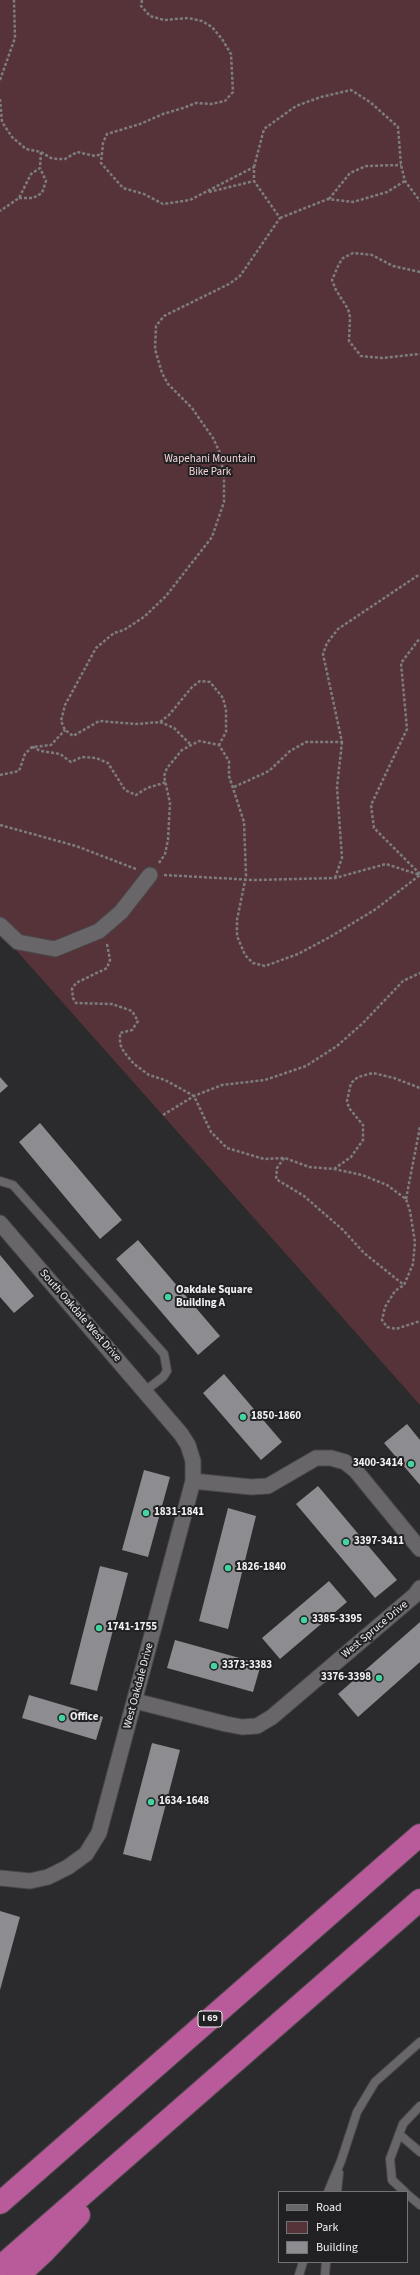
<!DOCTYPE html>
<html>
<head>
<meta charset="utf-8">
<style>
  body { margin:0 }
  #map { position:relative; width:420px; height:2275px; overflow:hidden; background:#2b2a2c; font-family:"Source Sans 3",sans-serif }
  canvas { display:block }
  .legend { position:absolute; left:278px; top:2191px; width:130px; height:72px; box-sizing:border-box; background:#212022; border:1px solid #747375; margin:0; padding:5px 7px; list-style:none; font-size:12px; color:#f0eff1 }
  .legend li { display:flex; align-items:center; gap:8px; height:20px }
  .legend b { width:20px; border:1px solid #747375 }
</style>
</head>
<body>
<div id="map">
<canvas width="420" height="2275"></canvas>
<ul class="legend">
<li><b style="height:5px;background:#686669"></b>Road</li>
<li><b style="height:11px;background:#563338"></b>Park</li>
<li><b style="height:11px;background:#8d8d91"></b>Building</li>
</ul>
</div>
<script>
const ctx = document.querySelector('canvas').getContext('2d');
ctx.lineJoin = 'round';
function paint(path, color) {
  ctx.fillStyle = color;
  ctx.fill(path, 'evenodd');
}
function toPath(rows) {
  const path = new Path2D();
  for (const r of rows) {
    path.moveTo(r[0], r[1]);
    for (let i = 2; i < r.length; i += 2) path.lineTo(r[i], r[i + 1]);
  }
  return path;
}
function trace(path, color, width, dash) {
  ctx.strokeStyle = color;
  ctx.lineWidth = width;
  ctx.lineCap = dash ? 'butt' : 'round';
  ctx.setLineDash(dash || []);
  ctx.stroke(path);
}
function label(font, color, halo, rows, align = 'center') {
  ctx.font = font + ' "Source Sans 3",sans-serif';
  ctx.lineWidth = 4;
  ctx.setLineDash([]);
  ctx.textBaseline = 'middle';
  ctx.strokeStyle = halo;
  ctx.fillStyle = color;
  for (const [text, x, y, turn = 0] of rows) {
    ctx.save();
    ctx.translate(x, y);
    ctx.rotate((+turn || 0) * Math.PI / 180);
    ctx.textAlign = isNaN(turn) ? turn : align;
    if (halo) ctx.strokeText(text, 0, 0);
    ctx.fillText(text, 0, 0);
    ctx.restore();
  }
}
const green = toPath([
  [0,0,420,0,420,1405,0,932]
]);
const building = toPath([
  [0,1077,8,1086,0,1093],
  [40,1123,122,1220,100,1239,19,1142],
  [138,1240,220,1336,198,1355,116,1259],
  [0,1255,34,1296,14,1313,0,1297],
  [224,1374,282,1442,261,1460,203,1393],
  [407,1424,420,1440,420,1485,384,1443],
  [144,1470,170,1477,148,1557,122,1550],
  [318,1486,397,1580,375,1598,296,1504],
  [228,1508,256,1516,228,1629,199,1621],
  [100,1566,128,1573,97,1691,70,1684],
  [329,1581,347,1602,280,1659,262,1638],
  [420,1622,420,1662,358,1717,338,1694],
  [175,1640,261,1664,253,1692,167,1668],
  [29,1695,103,1717,96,1740,22,1718],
  [152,1743,180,1750,151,1861,123,1854],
  [0,1911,20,1917,0,1990]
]);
const path = toPath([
  [142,0,141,6,150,16,164,20,188,18,202,21,212,27,222,39,231,54,233,92,225,101,211,104,196,103,183,108,163,114,140,124,107,134,103,143,101,163,123,188,144,194,163,204,190,200,254,167,254,181,280,218,240,276,229,284,164,316,156,326,155,349,162,373,168,384,192,408,201,421,213,438,220,453,224,478,224,502,212,537,166,596,144,617,124,630,114,633,96,648,65,705,61,721,65,730,73,736,99,721,136,724,160,722,169,715,192,687,200,681,210,682,223,698,226,710,226,732,219,745],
  [0,80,15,38,14,0],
  [0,99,2,122,12,137,26,149,41,152,40,168,31,174,19,198,0,211],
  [41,152,51,158,58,159,65,159,77,152,95,156,102,154],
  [254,167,264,129,296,106,321,97,351,90,370,102,398,127,401,165,405,181,420,201],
  [209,192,254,181],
  [19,198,33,198,42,193,46,181,40,168],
  [329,199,350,173,366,166,401,165],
  [280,218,328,199,353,202,387,192,405,181],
  [420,272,393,266,372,255,353,253,343,258,339,264,332,280,336,290,348,309,350,317,349,341,361,356,382,358,420,354],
  [160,722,174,728,190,744],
  [32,747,41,751,60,754,71,762,82,757,96,758,108,763,125,790,136,795,147,788,167,782],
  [0,775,19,771,25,754,32,747,51,745,65,730],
  [234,787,269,771,290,751,306,742,342,742,323,654,327,643,338,629,420,574],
  [0,825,76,846,136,869],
  [159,863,165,854,168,840,170,803,164,776,167,768,182,750,199,741,219,745,229,761,229,776,244,822,246,876,237,920,237,936,245,955,253,963,265,966,298,954,330,937,376,909,420,875],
  [420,874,374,828,371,805,407,729,401,663,420,638],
  [164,875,254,880,335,878,386,864,420,875],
  [335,878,342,858,337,787,342,742],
  [107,944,110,960,107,968,76,983,72,989,73,998,76,1003,112,1004,132,1011,138,1021,132,1030,120,1033,120,1044,124,1052,134,1064,149,1075,165,1080,194,1096,211,1132,227,1148,264,1159,285,1158,309,1167,334,1169,362,1175,387,1185,406,1199,410,1211,415,1242,413,1264,404,1285,395,1291,385,1307,382,1320,387,1327,396,1329,420,1321],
  [163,1115,194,1096,222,1085,265,1080,306,1066,337,1046,363,1023,403,981,420,973],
  [284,1158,277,1168,276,1179,304,1196,343,1230,364,1253,404,1285],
  [334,1169,351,1157,363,1140,363,1125,349,1108,347,1101,351,1083,358,1077,373,1073,394,1078,420,1088],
  [406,1199,420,1127]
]);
const lane = toPath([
  [0,1181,13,1185,164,1354,167,1371,163,1377,145,1391],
  [399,2134,420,2152],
  [328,2192,341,2161,357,2112,375,2082,420,2042],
  [337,2192,339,2173],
  [405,2192,392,2180,390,2159,403,2124,420,2106],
  [407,2194,420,2205],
  [299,2275,303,2262],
  [325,2275,326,2262]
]);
const street = toPath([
  [0,925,18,942,55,949,99,931,121,912,150,875],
  [0,1223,181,1434,188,1445,193,1461,193,1481,99,1833,86,1854,68,1867,48,1877,30,1881,0,1878],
  [193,1481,251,1487,268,1486,316,1458,331,1458,345,1462,356,1471,420,1549],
  [135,1701,226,1724,242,1727,257,1726,272,1717,415,1595,420,1588]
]);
const highway = toPath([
  [0,2203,420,1835],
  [0,2267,420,1900],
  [19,2275,43,2253,79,2215]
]);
const markers = [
  [168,1297,4,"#43d4a0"],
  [243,1417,4,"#43d4a0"],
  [411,1464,4,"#43d4a0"],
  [146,1513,4,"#43d4a0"],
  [346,1542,4,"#43d4a0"],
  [228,1568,4,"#43d4a0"],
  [304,1620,4,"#43d4a0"],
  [99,1628,4,"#43d4a0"],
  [214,1666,4,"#43d4a0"],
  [379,1678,4,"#43d4a0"],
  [62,1718,4,"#43d4a0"],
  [151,1802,4,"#43d4a0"]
];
const shields = [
  [210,2019,24]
];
const shieldNames = [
  ["I 69",210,2019]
];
const parkNames = [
  ["Wapehani Mountain",210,460],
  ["Bike Park",210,473]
];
const poiNames = [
  ["Oakdale Square",176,1291],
  ["Building A",176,1304],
  ["1850-1860",251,1417],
  ["3400-3414",403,1464,"right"],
  ["1831-1841",154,1513],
  ["3397-3411",354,1542],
  ["1826-1840",236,1568],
  ["3385-3395",312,1620],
  ["1741-1755",107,1628],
  ["3373-3383",222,1666],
  ["3376-3398",371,1678,"right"],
  ["Office",70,1718],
  ["1634-1648",159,1802]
];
const streetNames = [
  ["South Oakdale West Drive",80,1316,49],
  ["West Spruce Drive",375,1630,-40],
  ["West Oakdale Drive",139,1686,-75]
];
paint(green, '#563338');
paint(building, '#8d8d91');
trace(lane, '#49474a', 10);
trace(street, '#49474a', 17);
trace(highway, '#49474a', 24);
trace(path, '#7d7c7e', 2.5, [3, 2]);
trace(lane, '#686669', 8);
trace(street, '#686669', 15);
trace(highway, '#b95b9a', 22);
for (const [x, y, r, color] of markers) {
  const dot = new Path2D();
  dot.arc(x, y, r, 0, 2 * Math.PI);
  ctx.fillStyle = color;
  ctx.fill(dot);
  trace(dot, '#212022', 1.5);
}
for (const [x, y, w] of shields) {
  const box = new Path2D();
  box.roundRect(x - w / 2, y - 8, w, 16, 3);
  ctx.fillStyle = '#212022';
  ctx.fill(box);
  trace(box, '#f0eff1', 1);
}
label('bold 10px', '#f0eff1', null, shieldNames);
label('11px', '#f5d5d8', '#212022', parkNames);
label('bold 11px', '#f0eff1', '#212022', poiNames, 'left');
label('11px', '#f0eff1', '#212022', streetNames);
</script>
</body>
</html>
